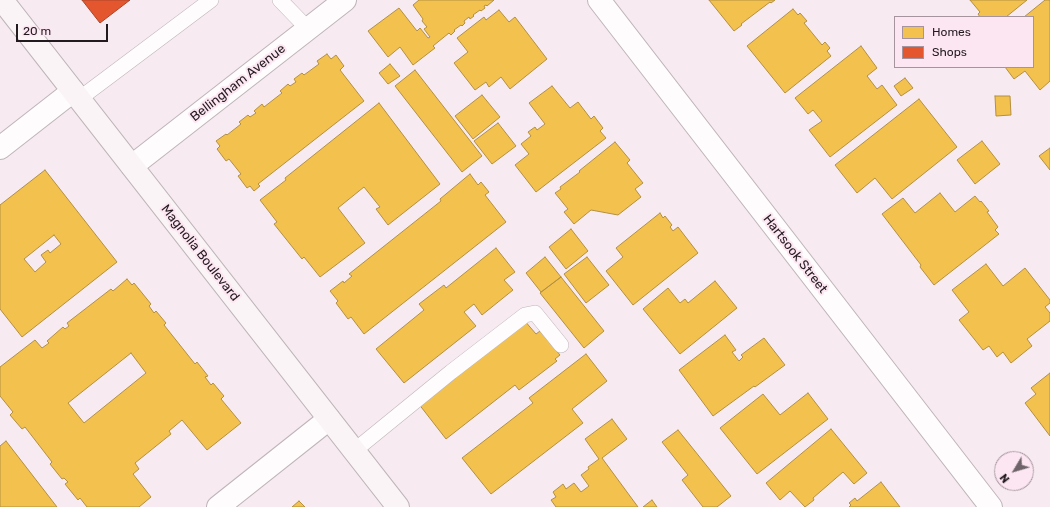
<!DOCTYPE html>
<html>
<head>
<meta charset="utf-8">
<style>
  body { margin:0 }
  #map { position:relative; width:1050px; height:507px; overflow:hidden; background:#f7ebf1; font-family:Rubik,sans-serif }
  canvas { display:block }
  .legend { position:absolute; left:894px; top:16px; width:140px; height:52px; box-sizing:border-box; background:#fce6f1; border:1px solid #a5949d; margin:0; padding:5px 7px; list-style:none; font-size:12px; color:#231a1f }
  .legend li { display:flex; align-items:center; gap:8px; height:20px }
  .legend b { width:20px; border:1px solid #a5949d }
  .north { position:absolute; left:994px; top:451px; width:40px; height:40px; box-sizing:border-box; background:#fce6f1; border:1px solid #a5949d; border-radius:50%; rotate:232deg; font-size:11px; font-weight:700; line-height:16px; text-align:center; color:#231a1f }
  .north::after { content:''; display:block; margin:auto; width:14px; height:18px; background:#6d6368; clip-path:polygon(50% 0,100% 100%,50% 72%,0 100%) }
  .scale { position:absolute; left:16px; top:24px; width:92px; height:18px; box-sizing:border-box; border:2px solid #231a1f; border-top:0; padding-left:5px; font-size:12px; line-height:14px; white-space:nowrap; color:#231a1f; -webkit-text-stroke:3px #fce6f1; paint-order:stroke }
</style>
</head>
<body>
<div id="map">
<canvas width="1050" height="507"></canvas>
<ul class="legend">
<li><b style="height:11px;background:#f2c14e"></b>Homes</li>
<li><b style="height:11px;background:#e4572e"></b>Shops</li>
</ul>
<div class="north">N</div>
<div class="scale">20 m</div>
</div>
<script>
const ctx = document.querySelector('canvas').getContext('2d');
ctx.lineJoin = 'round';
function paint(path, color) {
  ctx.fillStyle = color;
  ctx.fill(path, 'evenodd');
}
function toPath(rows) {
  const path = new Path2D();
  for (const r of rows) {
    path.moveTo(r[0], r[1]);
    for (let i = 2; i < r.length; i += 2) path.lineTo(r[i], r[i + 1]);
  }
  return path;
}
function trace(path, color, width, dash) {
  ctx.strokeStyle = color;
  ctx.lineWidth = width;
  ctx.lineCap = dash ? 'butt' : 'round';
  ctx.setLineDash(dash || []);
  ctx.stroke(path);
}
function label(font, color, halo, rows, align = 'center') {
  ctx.font = font + ' Rubik,sans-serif';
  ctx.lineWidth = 4;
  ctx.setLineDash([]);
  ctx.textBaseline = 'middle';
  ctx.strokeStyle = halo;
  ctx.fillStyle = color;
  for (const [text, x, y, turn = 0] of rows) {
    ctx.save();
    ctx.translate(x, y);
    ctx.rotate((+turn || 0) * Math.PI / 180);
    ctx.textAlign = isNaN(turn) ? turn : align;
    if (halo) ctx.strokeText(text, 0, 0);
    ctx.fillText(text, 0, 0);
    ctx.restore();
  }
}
const homes = toPath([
  [419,0,494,0,487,6,486,5,484,6,485,8,481,11,480,10,473,15,474,16,470,19,469,17,464,21,465,23,462,26,461,25,454,30,455,31,451,35,449,33,433,46,435,48,413,65,400,47,388,57,368,31,399,8,417,31,420,28,428,38,430,37,424,29,427,27,422,21,423,19,413,5,419,0],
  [709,0,775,0,771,3,770,2,741,24,742,25,734,31,709,0],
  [970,0,1027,0,1006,17,980,17,978,14,980,12,970,0],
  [1045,0,1050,0,1050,81,1040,90,1025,71,1014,79,1005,67,1033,67,1033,17,1024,17,1045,0],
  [793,9,798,15,800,13,807,21,804,23,822,45,825,42,830,48,827,51,831,56,785,93,747,46,793,9],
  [499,10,509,22,515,17,547,59,510,89,501,77,489,87,486,82,475,90,454,63,468,52,457,38,484,17,486,20,499,10],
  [861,46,877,68,867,76,877,89,882,85,897,105,830,157,809,130,822,121,813,110,808,114,795,98,861,46],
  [327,54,331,59,336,55,344,66,340,70,364,101,258,184,260,186,254,191,250,186,247,188,238,176,241,174,229,159,226,161,217,149,220,146,216,141,226,134,227,135,241,124,239,122,248,115,250,117,256,113,254,111,262,104,264,107,282,93,280,91,288,84,290,86,296,82,294,79,302,73,304,75,319,64,317,61,327,54],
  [390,64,400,76,388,84,379,73,390,64],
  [415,70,482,156,462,172,395,86,415,70],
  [905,78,913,88,901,96,894,86,905,78],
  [552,86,570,108,578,102,591,119,594,116,603,128,600,131,606,138,536,192,515,165,529,154,521,144,531,136,528,132,535,127,537,130,545,124,529,103,552,86],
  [482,95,500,117,473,139,455,116,482,95],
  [995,96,1010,96,1011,115,996,116,995,96],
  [919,99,957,147,892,199,875,178,857,193,835,165,919,99],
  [379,103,440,184,388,225,376,209,380,207,364,187,338,208,365,243,320,277,304,257,302,259,274,224,277,222,260,200,286,180,285,178,379,103],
  [498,123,516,146,492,164,474,141,498,123],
  [982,141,1000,164,975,184,957,160,982,141],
  [615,142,630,160,627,163,643,183,635,189,641,197,618,215,591,210,574,224,564,212,568,209,555,193,561,189,560,187,580,172,579,171,615,142],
  [1050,148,1050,170,1039,156,1050,148],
  [45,170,117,262,22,337,0,309,0,205,45,170],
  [54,235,61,244,50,253,48,250,41,255,46,262,35,272,24,259,54,235],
  [470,174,478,185,481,182,489,192,485,195,506,222,364,334,351,317,348,319,336,303,338,301,330,291,343,281,344,283,352,276,349,274,441,201,440,199,470,174],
  [940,193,955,212,975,196,980,202,981,201,989,211,987,212,998,227,995,230,999,234,934,285,920,267,921,265,882,214,903,198,915,213,940,193],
  [660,213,663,218,665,216,672,225,670,227,673,231,678,227,698,253,633,305,606,271,623,257,616,248,660,213],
  [571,229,588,251,566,269,549,247,571,229],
  [496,248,515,272,504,280,513,290,482,315,474,304,464,312,476,326,404,383,376,349,424,310,419,304,444,285,446,288,496,248],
  [545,257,561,277,541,292,526,273,545,257],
  [587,257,609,285,586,303,564,274,587,257],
  [986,264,1003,286,1025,268,1050,300,1050,303,1045,307,1050,313,1050,321,1027,339,1032,346,1011,363,1003,352,997,357,989,346,983,350,959,320,969,312,952,290,986,264],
  [561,277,604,331,584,348,540,293,561,277],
  [127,279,132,285,134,283,151,304,149,306,154,313,156,311,166,323,164,325,195,364,197,362,208,376,205,377,211,385,213,383,224,396,221,399,241,423,207,450,182,420,169,431,171,434,135,463,139,469,133,474,151,497,139,507,87,507,80,498,78,500,65,484,68,482,64,478,62,479,50,464,52,462,25,427,22,429,10,415,13,412,0,396,0,367,35,340,42,348,49,343,47,341,63,327,65,329,69,326,67,323,111,289,113,291,127,279],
  [131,353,146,373,84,423,68,403,131,353],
  [715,281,737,308,680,354,643,309,668,288,680,303,685,299,688,303,715,281],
  [524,320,536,334,540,331,560,355,555,359,557,361,519,390,515,385,446,439,418,403,524,320],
  [725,335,736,350,732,352,739,361,743,357,741,355,764,338,785,365,755,387,754,386,713,416,679,370,725,335],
  [586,354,607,381,572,409,583,423,491,494,462,458,533,403,529,398,586,354],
  [1050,373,1050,436,1025,403,1036,394,1031,388,1050,373],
  [808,393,828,419,757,474,720,428,763,394,780,415,808,393],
  [612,419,627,439,602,458,638,507,556,507,551,500,556,497,553,492,563,484,566,489,574,483,581,492,589,486,581,475,589,469,588,467,599,459,585,439,612,419],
  [831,429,867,473,854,484,843,472,813,498,814,500,805,507,790,491,780,500,766,483,831,429],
  [678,430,731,496,717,507,703,507,682,480,688,475,662,442,678,430],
  [6,441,57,507,0,507,0,446,6,441],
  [881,482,900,507,849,507,851,505,849,503,855,498,857,501,881,482],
  [652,500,657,507,643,507,652,500],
  [299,501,305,507,292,507,299,501]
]);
const shops = toPath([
  [82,0,130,0,100,23,82,0]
]);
const lane = toPath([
  [280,0,308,29],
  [79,99,211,0],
  [354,451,451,372,525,315,535,313,561,345]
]);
const street = toPath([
  [599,0,991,507],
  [0,148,73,91],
  [132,166,345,0],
  [218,507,329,419]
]);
const secondary = toPath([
  [2,0,398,507]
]);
const streetNames = [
  ["Bellingham Avenue",238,83,-38],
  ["Magnolia Boulevard",200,253,52],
  ["Hartsook Street",795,254,52]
];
paint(homes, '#f2c14e');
trace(homes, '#b48f40', 1);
paint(shops, '#e4572e');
trace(shops, '#aa452a', 1);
trace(lane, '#beb5b9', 16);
trace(street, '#beb5b9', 24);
trace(secondary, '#beb5b9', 24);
trace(lane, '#fefcfd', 15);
trace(street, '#fefcfd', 22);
trace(secondary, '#faf4f6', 22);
label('13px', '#231a1f', '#fce6f1', streetNames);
</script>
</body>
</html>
